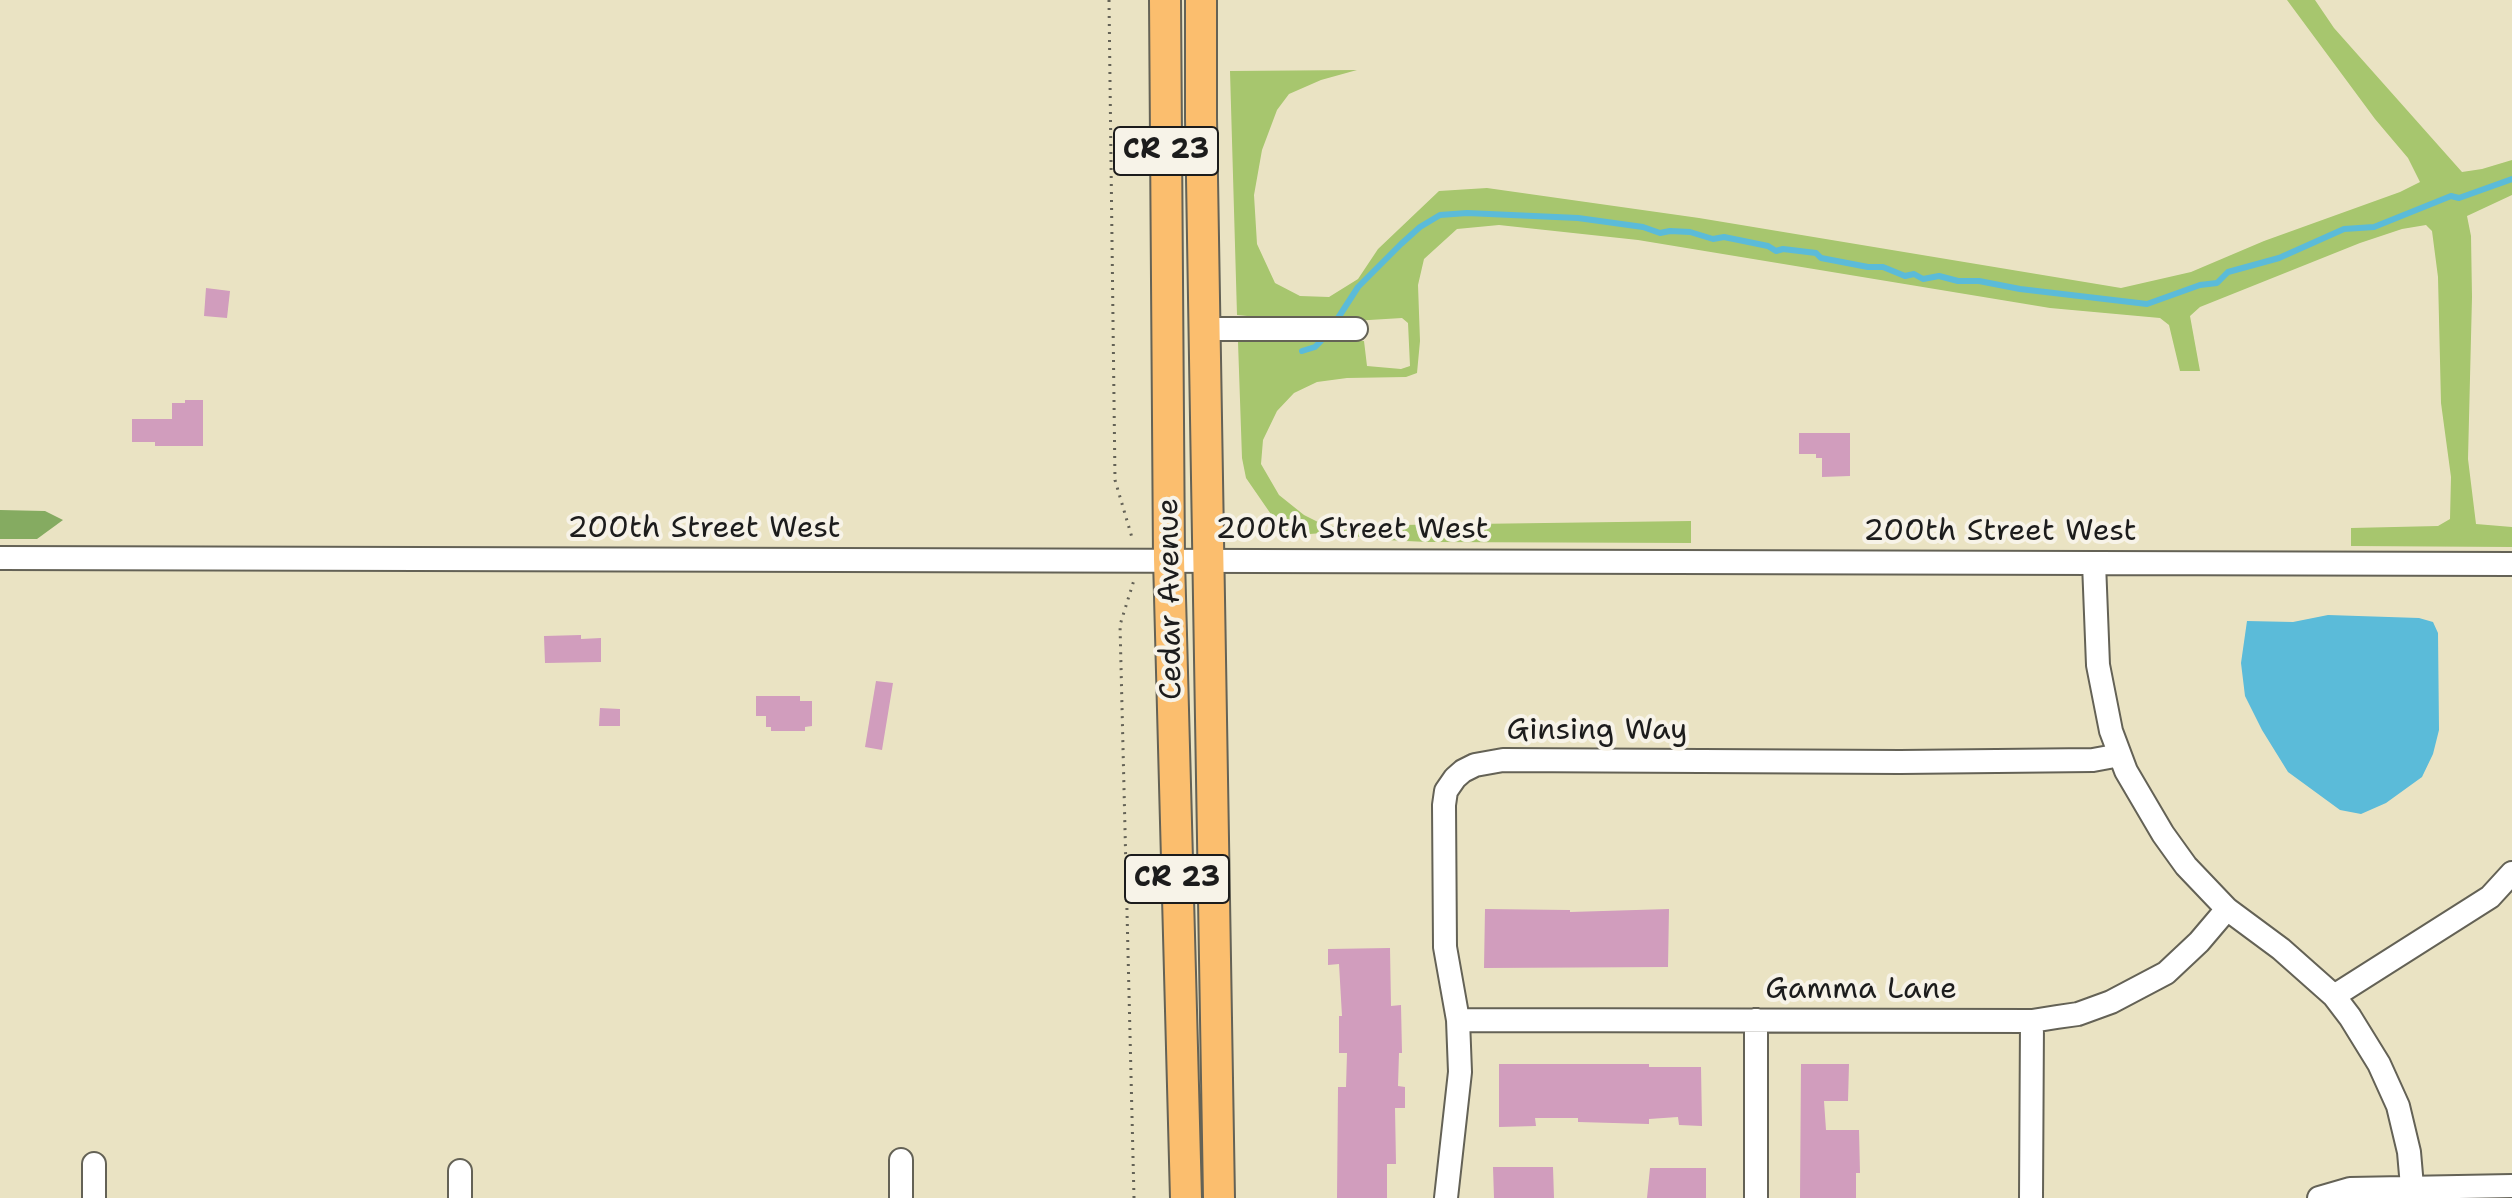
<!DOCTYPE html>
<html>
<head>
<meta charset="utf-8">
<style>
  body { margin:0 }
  canvas { display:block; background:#eae3c3 }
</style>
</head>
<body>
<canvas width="2512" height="1198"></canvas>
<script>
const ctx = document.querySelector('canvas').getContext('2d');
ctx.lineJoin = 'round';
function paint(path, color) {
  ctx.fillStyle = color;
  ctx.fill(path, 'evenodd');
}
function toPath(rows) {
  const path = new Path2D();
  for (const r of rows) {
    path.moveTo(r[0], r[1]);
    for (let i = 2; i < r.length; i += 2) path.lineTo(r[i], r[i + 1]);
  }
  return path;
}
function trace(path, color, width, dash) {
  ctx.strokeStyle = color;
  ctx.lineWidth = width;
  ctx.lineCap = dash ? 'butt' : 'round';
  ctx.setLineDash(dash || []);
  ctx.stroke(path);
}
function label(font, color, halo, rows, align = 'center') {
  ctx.font = font + ' "Shantell Sans",sans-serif';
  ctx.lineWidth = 8;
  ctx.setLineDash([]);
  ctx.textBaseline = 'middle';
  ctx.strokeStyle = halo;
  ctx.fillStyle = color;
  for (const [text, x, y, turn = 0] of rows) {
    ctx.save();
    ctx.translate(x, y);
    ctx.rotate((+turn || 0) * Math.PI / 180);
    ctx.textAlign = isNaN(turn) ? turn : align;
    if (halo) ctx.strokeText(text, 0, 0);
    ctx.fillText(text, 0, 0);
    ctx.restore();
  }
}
const green = toPath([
  [2287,0,2315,0,2334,28,2462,172,2482,169,2512,160,2512,195,2467,216,2471,236,2472,297,2468,459,2476,524,2512,527,2512,547,2351,546,2351,528,2438,526,2450,519,2451,477,2441,403,2438,277,2432,231,2426,225,2402,229,2360,243,2200,307,2190,316,2200,371,2180,371,2169,325,2160,318,2050,308,1638,240,1499,225,1457,229,1424,259,1418,285,1420,341,1417,373,1406,377,1347,378,1317,382,1294,393,1277,411,1263,440,1261,464,1279,495,1304,515,1326,526,1691,521,1691,543,1427,542,1366,539,1353,535,1322,533,1286,536,1246,478,1242,458,1238,342,1244,340,1291,339,1364,341,1367,366,1401,369,1410,366,1408,323,1402,318,1320,323,1237,315,1230,71,1357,70,1321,80,1289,94,1277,110,1262,150,1254,195,1257,244,1275,283,1300,296,1329,297,1358,279,1378,249,1439,191,1487,188,1699,218,2121,288,2191,272,2264,241,2400,192,2420,182,2408,158,2375,119]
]);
const forest = toPath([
  [0,510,45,511,63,520,37,539,0,539]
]);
const water = toPath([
  [2328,615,2419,618,2433,622,2438,633,2439,730,2433,754,2422,777,2386,803,2361,814,2340,810,2288,772,2262,730,2245,696,2241,663,2247,621,2293,622]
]);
const stream = toPath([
  [1338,318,1358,287,1401,244,1420,227,1440,215,1467,213,1578,218,1643,227,1660,233,1670,231,1690,232,1713,239,1724,237,1768,246,1776,251,1783,249,1816,253,1821,258,1868,267,1883,267,1905,276,1914,274,1923,279,1939,276,1958,281,1979,281,2020,289,2147,304,2200,285,2217,283,2228,272,2279,258,2344,229,2374,227,2451,196,2459,198,2512,179],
  [1302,351,1315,347,1321,341]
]);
const building = toPath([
  [206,288,230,291,227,318,204,316],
  [185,400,203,400,203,446,155,446,155,442,132,442,132,419,172,419,172,403,185,403],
  [1799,433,1850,433,1850,476,1822,477,1822,458,1816,458,1816,454,1799,454],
  [581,635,581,639,601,638,601,662,545,663,544,636],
  [876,681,893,683,882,750,865,747],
  [756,696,800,696,800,701,812,701,812,726,805,727,805,731,771,731,771,727,766,727,766,716,756,716],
  [600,708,620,709,620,726,599,726],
  [1485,909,1570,910,1570,912,1669,909,1668,967,1484,968],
  [1390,948,1391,1006,1401,1005,1402,1053,1399,1053,1398,1086,1405,1087,1405,1108,1395,1108,1396,1164,1387,1164,1387,1198,1337,1198,1338,1087,1346,1087,1347,1053,1339,1053,1339,1016,1342,1016,1339,964,1328,965,1328,949],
  [1499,1064,1649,1064,1649,1067,1701,1067,1702,1126,1679,1125,1678,1117,1649,1119,1649,1124,1578,1122,1578,1118,1535,1118,1536,1126,1499,1127],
  [1801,1064,1849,1064,1848,1101,1824,1101,1826,1130,1859,1130,1860,1173,1856,1173,1856,1198,1800,1198],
  [1493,1167,1553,1167,1554,1198,1494,1198],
  [1650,1168,1706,1168,1706,1198,1647,1198]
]);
const path = toPath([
  [1109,0,1115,480,1133,541],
  [1134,1198,1120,625,1134,580]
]);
const minor = toPath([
  [1205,329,1356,329],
  [0,558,2512,564],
  [2094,563,2098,665,2111,731,2126,771,2163,834,2186,866,2227,909,2281,949,2334,996,2350,1017,2379,1064,2398,1106,2409,1152,2413,1198],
  [2334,996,2490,897,2512,873],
  [1458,1020,2032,1021,2057,1017,2078,1014,2111,1002,2166,973,2199,942,2227,909],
  [1756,1020,1756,1198],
  [901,1160,901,1198],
  [460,1171,460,1198],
  [94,1198,94,1164],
  [1446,1198,1460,1072,1458,1020,1445,947,1444,805,1446,791,1455,778,1463,771,1475,765,1503,760,1900,762,2093,760,2120,755],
  [2031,1198,2032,1021],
  [2319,1198,2350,1189,2512,1186]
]);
const major = toPath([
  [1165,0,1169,559,1186,1198],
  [1201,0,1201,118,1219,1198]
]);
const shields = [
  [1166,151,104],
  [1177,879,104]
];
const shieldNames = [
  ["CR 23",1166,151],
  ["CR 23",1177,879]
];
const streetNames = [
  ["200th Street West",704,529],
  ["200th Street West",1352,530],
  ["200th Street West",2000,532],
  ["Cedar Avenue",1171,599,-91],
  ["Ginsing Way",1597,731],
  ["Gamma Lane",1861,990]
];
paint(green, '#a7c66e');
paint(forest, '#85ab61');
paint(water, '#5bbbd9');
trace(stream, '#5bbbd9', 6);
paint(building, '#d19dbd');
trace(minor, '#646256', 26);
trace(major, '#646256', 34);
trace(path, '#646256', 3, [2, 6]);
trace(minor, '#fff', 22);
trace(major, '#fbbe6e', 30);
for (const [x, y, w] of shields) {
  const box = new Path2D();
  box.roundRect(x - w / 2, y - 24, w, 48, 6);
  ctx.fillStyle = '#f7f3e8';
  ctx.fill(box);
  trace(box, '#1c1c1c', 2);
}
label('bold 28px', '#1c1c1c', null, shieldNames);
label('30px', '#1c1c1c', '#f7f3e8', streetNames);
</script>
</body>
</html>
